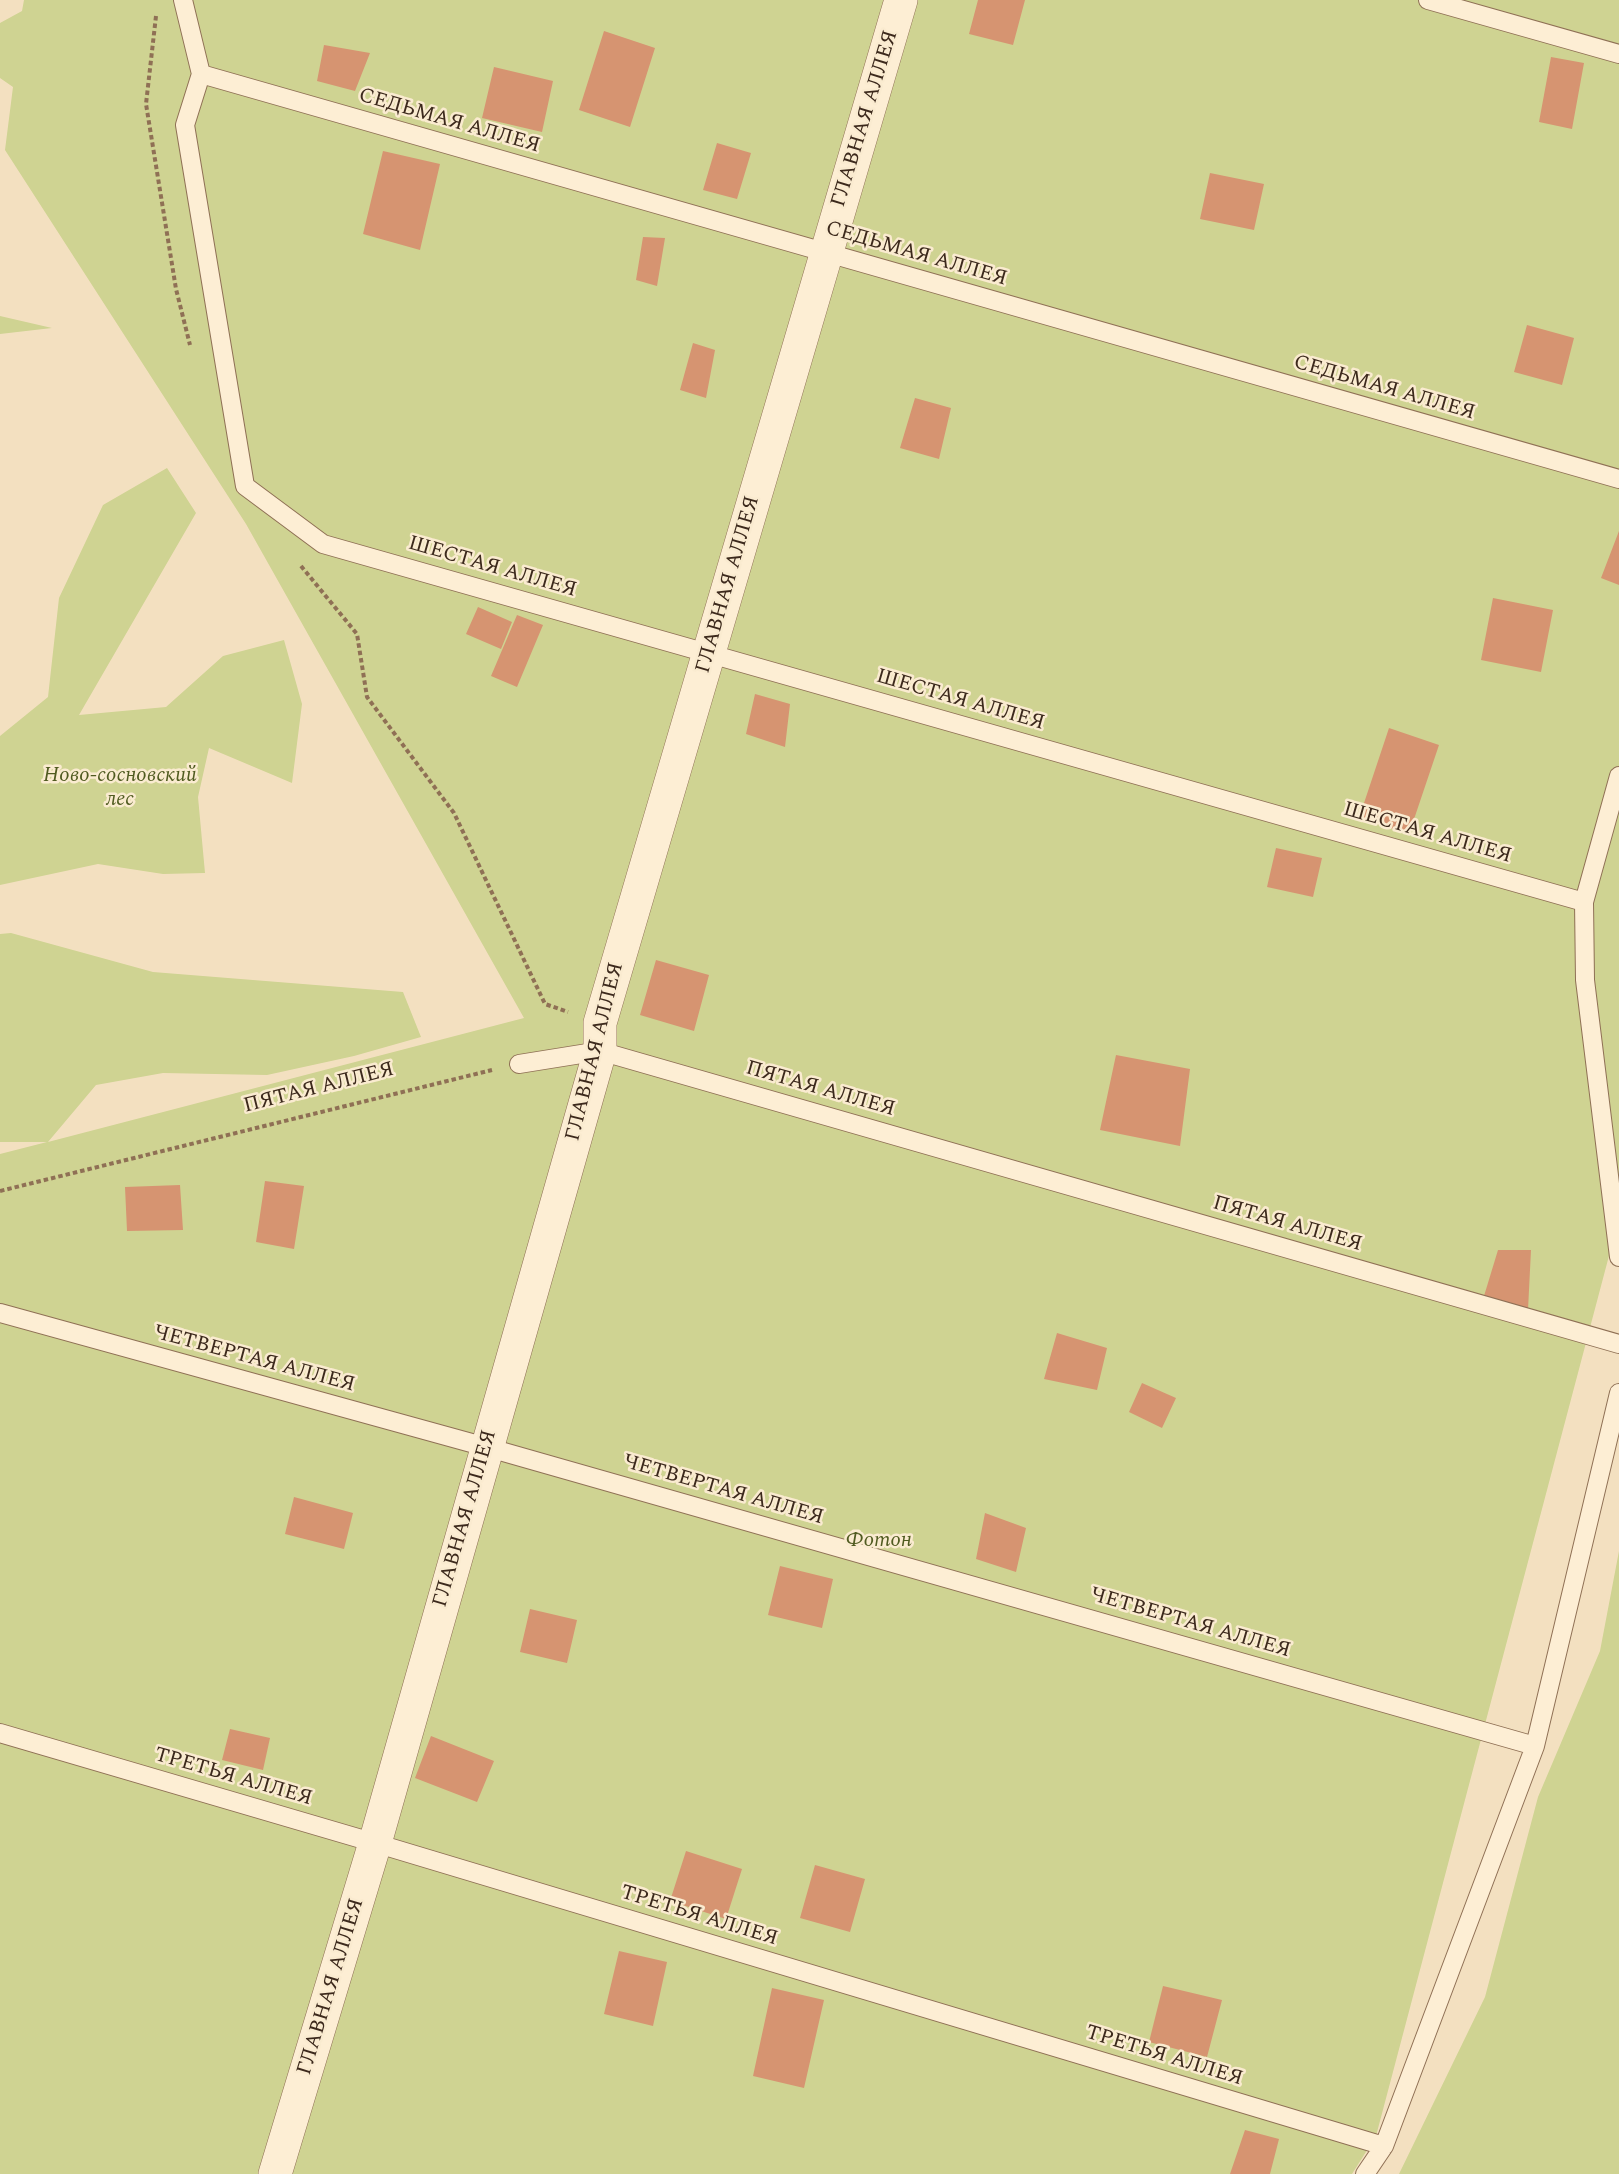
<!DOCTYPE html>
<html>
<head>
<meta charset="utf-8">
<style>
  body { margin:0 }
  canvas { display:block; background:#f3e0c0 }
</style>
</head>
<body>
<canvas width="1619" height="2174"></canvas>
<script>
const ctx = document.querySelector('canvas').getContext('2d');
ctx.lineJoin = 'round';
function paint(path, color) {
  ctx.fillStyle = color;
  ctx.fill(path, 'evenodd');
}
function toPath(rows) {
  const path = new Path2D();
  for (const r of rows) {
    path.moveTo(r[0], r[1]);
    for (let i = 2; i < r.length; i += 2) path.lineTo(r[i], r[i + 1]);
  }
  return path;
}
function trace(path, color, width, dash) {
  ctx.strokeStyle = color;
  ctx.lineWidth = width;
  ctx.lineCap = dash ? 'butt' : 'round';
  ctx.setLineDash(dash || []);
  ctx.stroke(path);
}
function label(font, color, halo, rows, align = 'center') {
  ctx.font = font + ' Spectral,serif';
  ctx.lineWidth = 5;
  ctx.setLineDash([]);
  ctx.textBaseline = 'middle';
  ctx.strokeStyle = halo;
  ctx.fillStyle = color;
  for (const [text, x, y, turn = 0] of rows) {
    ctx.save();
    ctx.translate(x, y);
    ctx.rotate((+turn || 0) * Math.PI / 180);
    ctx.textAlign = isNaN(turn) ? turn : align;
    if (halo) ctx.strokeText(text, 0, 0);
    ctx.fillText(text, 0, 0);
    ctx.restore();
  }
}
const green = toPath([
  [24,0,1619,0,1619,1218,1376,2136,1352,2174,0,2174,0,1154,47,1142,0,1142,0,934,11,933,153,972,403,992,421,1037,354,1056,267,1075,163,1073,96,1085,48,1142,524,1018,246,524,5,150,13,87,0,78,0,23,22,11],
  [0,316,52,328,0,334],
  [167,468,196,513,79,715,166,707,223,656,284,640,302,704,292,783,209,748,198,797,205,873,163,874,98,864,0,885,0,736,48,697,59,598,103,505],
  [1619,1551,1619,2174,1399,2174,1485,1997,1538,1797,1600,1651]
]);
const building = toPath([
  [978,0,1025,0,1013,45,969,34],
  [604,31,655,48,630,127,579,110],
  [324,45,370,53,355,91,317,81],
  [1551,57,1584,63,1572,129,1539,122],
  [494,67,553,81,542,132,482,118],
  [717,143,751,153,737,199,703,190],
  [383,151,440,164,420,250,363,234],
  [1210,173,1264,184,1254,230,1200,219],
  [643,237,665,238,657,286,636,280],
  [1527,325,1574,338,1562,385,1514,372],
  [693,343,715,350,706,398,680,390],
  [915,398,951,408,939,459,900,448],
  [1619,531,1619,585,1601,578],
  [1493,598,1553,610,1541,672,1481,660],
  [478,607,512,622,501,649,466,634],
  [517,615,543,625,517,687,491,676],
  [755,694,790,704,785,747,746,734],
  [1389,728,1439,745,1409,834,1359,818],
  [1276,848,1322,858,1313,897,1267,887],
  [656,960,709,975,694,1031,640,1015],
  [1116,1055,1190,1069,1180,1146,1100,1130],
  [265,1181,304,1186,294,1249,256,1242],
  [180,1185,183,1230,127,1231,125,1187],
  [1498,1250,1531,1250,1528,1310,1484,1296],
  [1057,1333,1107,1348,1097,1390,1044,1379],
  [1142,1383,1176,1398,1162,1428,1129,1412],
  [294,1497,353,1513,344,1549,285,1534],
  [985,1513,1026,1528,1016,1572,976,1559],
  [780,1566,833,1579,822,1628,768,1615],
  [530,1609,577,1620,567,1663,520,1652],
  [230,1729,270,1738,263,1770,222,1760],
  [431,1736,494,1761,477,1802,415,1778],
  [686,1851,742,1869,726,1919,670,1901],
  [815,1865,865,1879,850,1932,800,1918],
  [619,1951,667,1962,653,2026,604,2014],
  [1163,1986,1222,2000,1207,2057,1149,2042],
  [772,1988,824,2000,804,2088,753,2076],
  [1245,2130,1279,2139,1270,2174,1230,2174]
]);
const path = toPath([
  [156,16,146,104,176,289,190,345],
  [301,566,357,634,367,697,454,813,545,1004,568,1012],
  [0,1191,492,1070]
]);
const lane = toPath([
  [183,0,201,74,185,125,245,486,323,544,1584,902],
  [1428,0,1619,54],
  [201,74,1619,479],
  [1619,776,1584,902,1585,980,1619,1257],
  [519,1064,600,1051,1619,1344],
  [0,1313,486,1447,1535,1746],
  [0,1733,375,1843,1384,2146],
  [1365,2174,1384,2146,1535,1746,1619,1393]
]);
const street = toPath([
  [275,2174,375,1843,600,1051,600,1023,901,0]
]);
const streetNames = [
  ["ГЛАВНАЯ АЛЛЕЯ",866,119,-73],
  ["СЕДЬМАЯ АЛЛЕЯ",449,122,16],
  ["СЕДЬМАЯ АЛЛЕЯ",916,255,16],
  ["СЕДЬМАЯ АЛЛЕЯ",1384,389,16],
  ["ШЕСТАЯ АЛЛЕЯ",492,568,16],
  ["ГЛАВНАЯ АЛЛЕЯ",729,585,-74],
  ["ШЕСТАЯ АЛЛЕЯ",960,701,16],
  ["ШЕСТАЯ АЛЛЕЯ",1427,834,16],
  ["ГЛАВНАЯ АЛЛЕЯ",596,1052,-76],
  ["ПЯТАЯ АЛЛЕЯ",319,1089,-14],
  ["ПЯТАЯ АЛЛЕЯ",820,1090,16],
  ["ПЯТАЯ АЛЛЕЯ",1287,1225,16],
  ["ЧЕТВЕРТАЯ АЛЛЕЯ",254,1360,15],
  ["ЧЕТВЕРТАЯ АЛЛЕЯ",723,1491,16],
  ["ГЛАВНАЯ АЛЛЕЯ",466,1519,-74],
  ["ЧЕТВЕРТАЯ АЛЛЕЯ",1190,1624,16],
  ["ТРЕТЬЯ АЛЛЕЯ",233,1778,16],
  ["ТРЕТЬЯ АЛЛЕЯ",699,1917,17],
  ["ГЛАВНАЯ АЛЛЕЯ",332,1987,-73],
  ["ТРЕТЬЯ АЛЛЕЯ",1164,2057,17]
];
const parkNames = [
  ["Ново-сосновский",120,777],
  ["лес",120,801],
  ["Фотон",879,1542]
];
paint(green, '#cfd392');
paint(building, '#d69471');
trace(lane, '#8f7055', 20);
trace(street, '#8f7055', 34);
trace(path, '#8f7055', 4, [4.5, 3]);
trace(lane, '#fdeed4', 18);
trace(street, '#fdeed4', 33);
label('21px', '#3c291c', '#faebd0', streetNames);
label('italic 21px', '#505b20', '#faebd0', parkNames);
</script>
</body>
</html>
